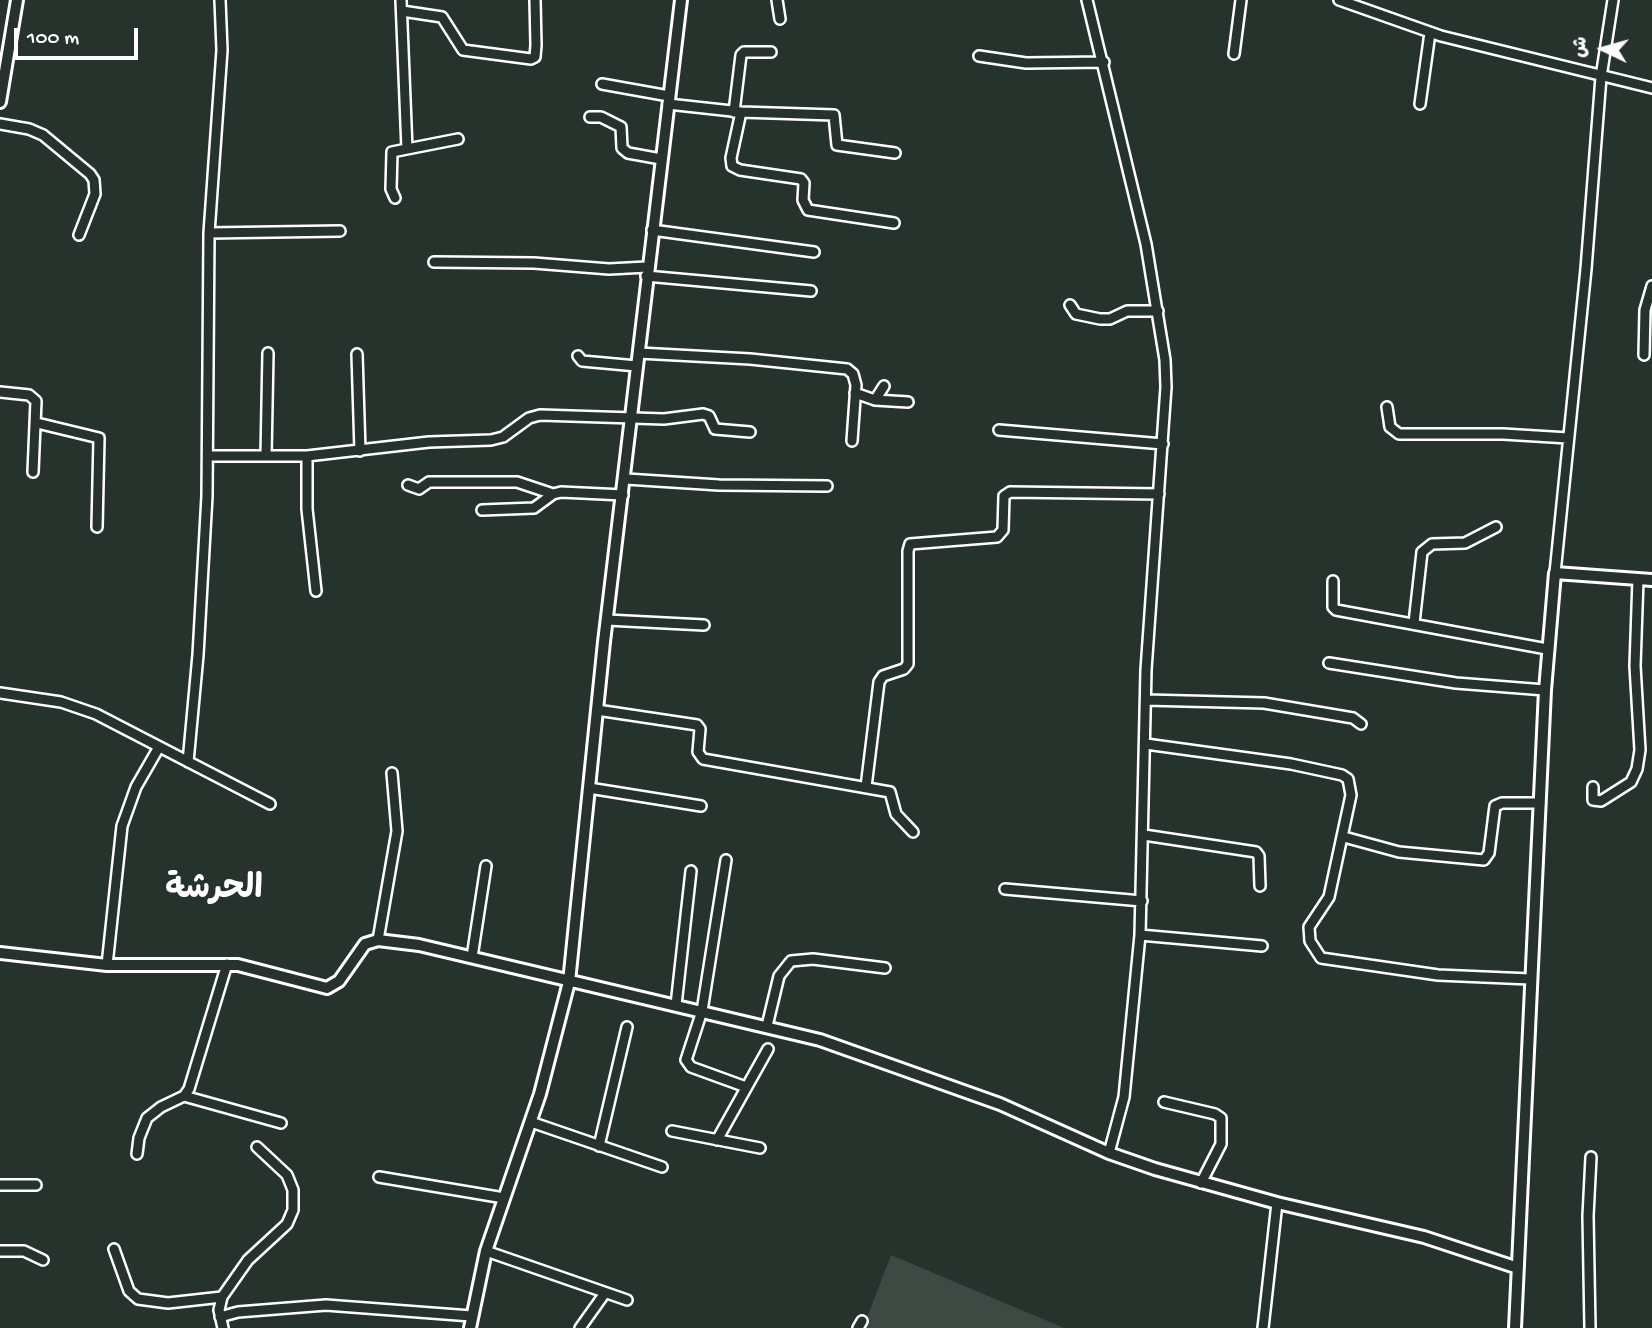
<!DOCTYPE html>
<html>
<head>
<meta charset="utf-8">
<style>
  body { margin:0 }
  #map { position:relative; width:1652px; height:1328px; overflow:hidden; background:#26332d; font-family:"Gochi Hand","Playpen Sans Arabic",sans-serif }
  canvas { display:block }
  .north { position:absolute; left:1568px; top:14px; width:70px; height:70px; -webkit-text-stroke:5px #26332d; paint-order:stroke; rotate:275deg; font-size:19px; font-weight:700; line-height:28px; text-align:center; color:#fff }
  .north::after { content:''; display:block; margin:auto; width:24px; height:32px; background:#fff; clip-path:polygon(50% 0,100% 100%,50% 72%,0 100%) }
  .scale { position:absolute; left:14px; top:28px; width:124px; height:32px; box-sizing:border-box; border:4px solid #fff; border-top:0; padding-left:9px; font-size:21px; line-height:24px; white-space:nowrap; color:#fff; -webkit-text-stroke:5px #26332d; paint-order:stroke }
</style>
</head>
<body>
<div id="map">
<canvas width="1652" height="1328"></canvas>
<div class="north">ش</div>
<div class="scale">100 m</div>
</div>
<script>
const ctx = document.querySelector('canvas').getContext('2d');
ctx.lineJoin = 'round';
function paint(path, color) {
  ctx.fillStyle = color;
  ctx.fill(path, 'evenodd');
}
function toPath(rows) {
  const path = new Path2D();
  for (const r of rows) {
    path.moveTo(r[0], r[1]);
    for (let i = 2; i < r.length; i += 2) path.lineTo(r[i], r[i + 1]);
  }
  return path;
}
function trace(path, color, width, dash) {
  ctx.strokeStyle = color;
  ctx.lineWidth = width;
  ctx.lineCap = dash ? 'butt' : 'round';
  ctx.setLineDash(dash || []);
  ctx.stroke(path);
}
function label(font, color, halo, rows, align = 'center') {
  ctx.font = font + ' "Gochi Hand","Playpen Sans Arabic",sans-serif';
  ctx.lineWidth = 7;
  ctx.setLineDash([]);
  ctx.textBaseline = 'middle';
  ctx.strokeStyle = halo;
  ctx.fillStyle = color;
  for (const [text, x, y, turn = 0] of rows) {
    ctx.save();
    ctx.translate(x, y);
    ctx.rotate((+turn || 0) * Math.PI / 180);
    ctx.textAlign = isNaN(turn) ? turn : align;
    if (halo) ctx.strokeText(text, 0, 0);
    ctx.fillText(text, 0, 0);
    ctx.restore();
  }
}
const green = toPath([
  [891,1255,1064,1328,863,1328]
]);
const minor = toPath([
  [777,0,780,19],
  [1087,0,1146,244,1165,360,1166,387,1146,670,1140,935,1124,1097,1109,1153],
  [1339,0,1441,36,1652,88],
  [402,11,442,17,463,50,531,59,535,57,536,45,535,0],
  [1234,54,1241,0],
  [979,56,1026,63,1104,62],
  [602,84,669,96],
  [668,104,741,112,731,158,732,166,740,170,801,179,804,183,803,200,808,210,894,223],
  [1420,104,1430,33],
  [734,112,741,55,744,52,771,52],
  [741,112,834,115,837,145,895,153],
  [590,117,601,117,621,127,622,148,628,153,661,159],
  [0,124,29,129,43,135,90,174,94,180,95,194,79,235],
  [407,149,458,139],
  [395,198,391,189,392,152,407,149,401,0],
  [652,230,814,252],
  [209,233,340,231],
  [434,262,534,263,609,269,647,267],
  [646,276,811,291],
  [1070,305,1076,314,1100,319,1110,319,1127,311,1158,311],
  [639,353,750,359,847,369,853,374,856,385,852,441],
  [357,354,360,451],
  [1644,355,1645,310,1652,286],
  [578,356,582,361,637,366],
  [0,392,29,395,36,401,33,472],
  [855,393,875,400,884,386],
  [875,400,908,402],
  [1387,407,1390,427,1399,434,1503,434,1568,438],
  [37,423,99,438,97,527],
  [999,430,1163,444],
  [209,456,307,456,429,442,491,440,503,437,529,418,540,415,664,419,703,414,709,416,715,429,750,432],
  [266,456,268,353],
  [307,456,307,509,316,591],
  [626,479,719,485,827,486],
  [408,485,419,489,429,482,517,482,553,494],
  [482,510,534,508,553,494,561,492,623,495],
  [1555,573,1586,269,1601,77,1613,0],
  [1333,581,1333,607,1336,610,1547,649],
  [607,620,704,625],
  [1414,623,1422,552,1432,544,1465,543,1496,527],
  [1329,663,1456,683,1545,690],
  [0,693,61,702,96,714,270,804],
  [1146,700,1264,703,1353,718,1361,724],
  [597,710,697,725,700,729,698,752,703,759,890,792,896,814,913,832],
  [1146,744,1291,764,1342,775,1348,779,1351,795,1329,897,1309,927,1310,941,1321,958,1438,975,1530,979],
  [188,762,198,655,207,496,209,233,222,50,220,0],
  [866,787,879,682,883,676,904,669,908,664,908,551,910,544,997,537,1003,530,1004,496,1010,492,1159,494],
  [1593,787,1593,800,1601,801,1631,782,1637,769,1640,750,1635,666,1638,579],
  [589,788,701,806],
  [1144,835,1256,852,1259,856,1260,886],
  [1344,837,1399,852,1484,860,1489,853,1495,806,1502,803,1540,803],
  [726,860,702,1011,686,1060,691,1067,746,1087],
  [1005,889,1142,901],
  [1140,935,1262,946],
  [378,940,397,831,392,773],
  [472,957,486,866],
  [107,965,122,826,136,787,159,747],
  [676,1005,691,871],
  [767,1026,779,976,791,961,813,959,885,968],
  [184,1096,281,1123],
  [1164,1102,1215,1114,1221,1118,1221,1144,1201,1183],
  [531,1122,662,1167],
  [672,1131,760,1148],
  [717,1140,768,1049],
  [599,1146,627,1027],
  [137,1154,139,1138,147,1118,161,1107,184,1096,189,1089,227,964],
  [379,1177,504,1198],
  [0,1185,36,1185],
  [114,1249,129,1291,138,1299,168,1303,222,1297],
  [0,1251,24,1251,43,1260],
  [486,1251,627,1300],
  [220,1317,238,1312,326,1305,471,1316],
  [223,1328,219,1310,222,1297,248,1260,287,1224,293,1210,293,1190,287,1175,257,1147],
  [580,1328,605,1293],
  [858,1328,862,1321],
  [1263,1328,1277,1203],
  [1590,1328,1588,1216,1591,1157]
]);
const tertiary = toPath([
  [0,102,17,0],
  [0,953,107,965,238,965,327,988,339,981,365,944,378,940,419,945,820,1040,1000,1104,1109,1153,1155,1169,1277,1203,1424,1237,1515,1267],
  [470,1328,486,1251,540,1094,569,982,604,642,681,0],
  [1515,1328,1545,690,1555,573,1652,580]
]);
const districtNames = [
  ["الحرشة",214,892]
];
paint(green, '#3e4944');
trace(minor, '#fff', 14);
trace(tertiary, '#fff', 16);
trace(minor, '#26332d', 9);
trace(tertiary, '#26332d', 10);
label('bold 33px', '#fff', '#26332d', districtNames);
</script>
</body>
</html>
